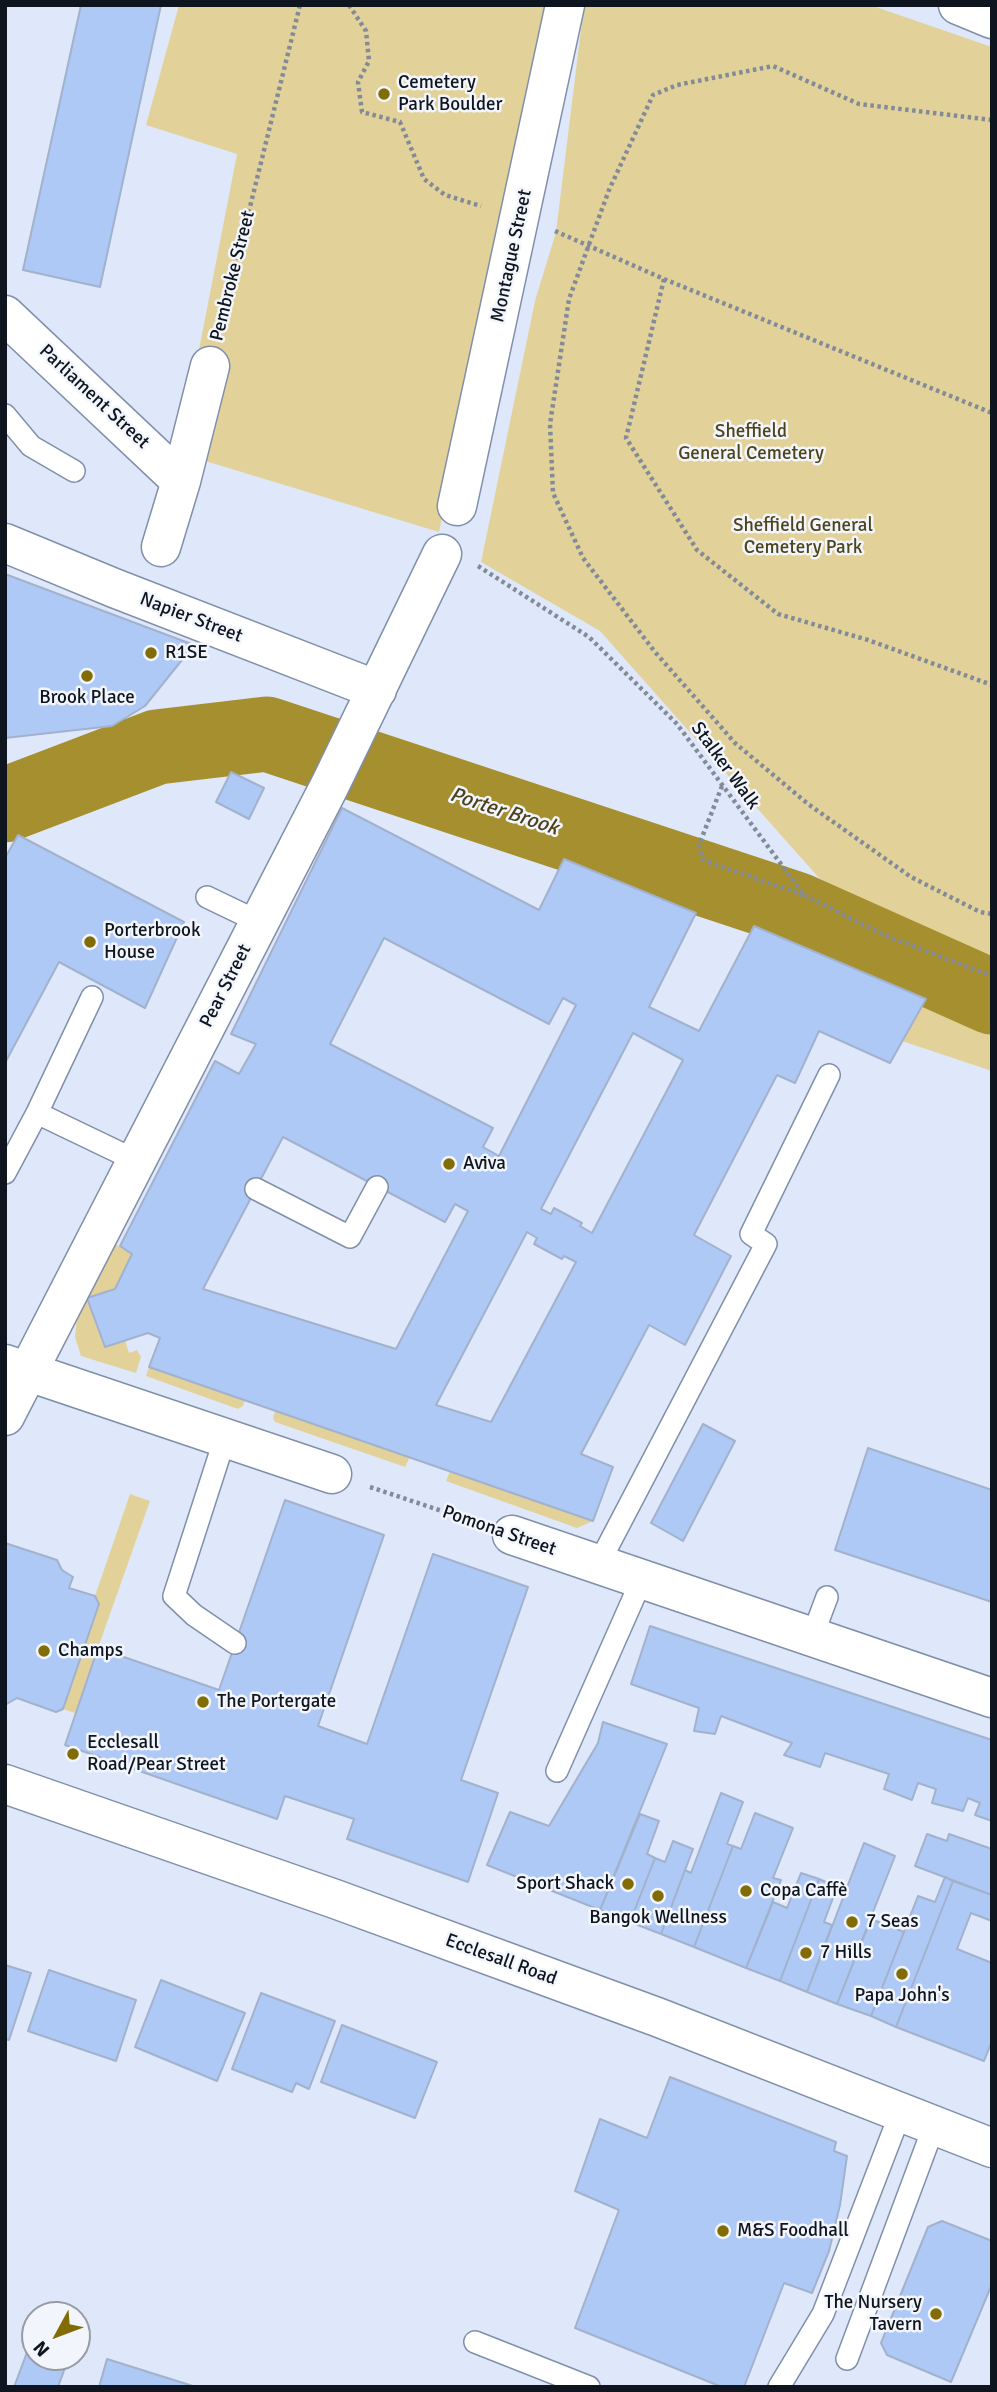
<!DOCTYPE html>
<html>
<head>
<meta charset="utf-8">
<style>
  body { margin:0 }
  #map { position:relative; width:997px; height:2392px; overflow:hidden; background:#dfe8fa; font-family:Signika,sans-serif }
  canvas { display:block }
  .frame { position:absolute; inset:0; border:7px solid #0f151e; pointer-events:none }
  .north { position:absolute; left:21px; top:2301px; width:70px; height:70px; box-sizing:border-box; background:#f2f5fb; border:2px solid #979ba3; border-radius:50%; rotate:229deg; font-size:19px; font-weight:700; line-height:28px; text-align:center; color:#0f151e }
  .north::after { content:''; display:block; margin:auto; width:24px; height:32px; background:#816c06; clip-path:polygon(50% 0,100% 100%,50% 72%,0 100%) }
</style>
</head>
<body>
<div id="map">
<canvas width="997" height="2392"></canvas>
<div class="frame"></div>
<div class="north">N</div>
</div>
<script>
const ctx = document.querySelector('canvas').getContext('2d');
ctx.lineJoin = 'round';
function paint(path, color) {
  ctx.fillStyle = color;
  ctx.fill(path, 'evenodd');
}
function toPath(rows) {
  const path = new Path2D();
  for (const r of rows) {
    path.moveTo(r[0], r[1]);
    for (let i = 2; i < r.length; i += 2) path.lineTo(r[i], r[i + 1]);
  }
  return path;
}
function trace(path, color, width, dash) {
  ctx.strokeStyle = color;
  ctx.lineWidth = width;
  ctx.lineCap = dash ? 'butt' : 'round';
  ctx.setLineDash(dash || []);
  ctx.stroke(path);
}
function label(font, color, halo, rows, align = 'center') {
  ctx.font = font + ' Signika,sans-serif';
  ctx.lineWidth = 5;
  ctx.setLineDash([]);
  ctx.textBaseline = 'middle';
  ctx.strokeStyle = halo;
  ctx.fillStyle = color;
  for (const [text, x, y, turn = 0] of rows) {
    ctx.save();
    ctx.translate(x, y);
    ctx.rotate((+turn || 0) * Math.PI / 180);
    ctx.textAlign = isNaN(turn) ? turn : align;
    if (halo) ctx.strokeText(text, 0, 0);
    ctx.fillText(text, 0, 0);
    ctx.restore();
  }
}
const green = toPath([
  [179,5,546,5,439,532,179,453,237,154,146,125],
  [584,5,870,5,992,47,992,962,904,931,819,878,600,631,481,562,535,301,556,232],
  [926,999,992,1021,992,1071,902,1041],
  [115,1244,132,1254,115,1289,88,1298,105,1347,125,1340,129,1353,137,1350,141,1357,136,1373,81,1356,75,1337,77,1317],
  [149,1367,245,1400,243,1406,238,1409,146,1376],
  [275,1411,410,1457,405,1467,275,1422,273,1418],
  [450,1471,593,1521,577,1528,446,1481],
  [130,1494,150,1501,75,1713,63,1709,99,1604,95,1596]
]);
const river = toPath([
  [5,805,157,747,267,734,795,909,992,997]
]);
const building = toPath([
  [81,5,161,5,100,287,23,270,81,5],
  [5,574,194,645,145,706,112,726,5,738,5,574],
  [231,772,264,788,249,819,216,802,231,772],
  [342,808,539,910,564,859,696,913,649,1007,699,1031,754,926,926,999,890,1063,819,1031,795,1083,777,1075,694,1235,731,1256,685,1345,649,1325,581,1454,613,1467,593,1521,149,1367,160,1338,148,1333,105,1347,87,1298,115,1289,132,1254,120,1246,215,1061,239,1074,256,1044,231,1034,342,808],
  [384,938,549,1024,563,998,576,1005,499,1156,483,1147,493,1128,330,1044,384,938],
  [633,1033,683,1060,592,1233,580,1226,582,1223,554,1208,551,1214,541,1209,633,1033],
  [283,1137,445,1222,455,1204,468,1211,396,1349,203,1289,283,1137],
  [527,1232,537,1238,534,1244,562,1259,564,1256,576,1262,491,1422,436,1405,527,1232],
  [18,835,184,922,145,1008,59,962,5,1063,5,858,18,835],
  [703,1424,735,1441,683,1541,651,1523,703,1424],
  [868,1448,992,1490,992,1602,835,1550,868,1448],
  [285,1500,384,1535,318,1726,367,1744,433,1554,528,1587,461,1780,498,1793,468,1882,347,1839,354,1819,285,1796,277,1819,65,1745,98,1648,219,1690,285,1500],
  [5,1543,57,1560,62,1570,73,1577,69,1588,95,1596,99,1604,63,1709,56,1712,17,1698,5,1705,5,1543],
  [650,1626,992,1740,992,1821,975,1815,980,1803,968,1798,963,1811,932,1803,936,1789,918,1783,912,1800,884,1789,889,1774,825,1753,820,1767,784,1755,792,1743,721,1716,715,1734,694,1731,699,1708,631,1684,650,1626],
  [603,1722,667,1744,600,1910,487,1865,510,1812,549,1826,598,1743,603,1722],
  [721,1793,743,1802,727,1844,733,1846,694,1947,661,1934,685,1870,691,1873,721,1793],
  [755,1813,793,1828,773,1878,781,1880,746,1968,694,1947,733,1846,741,1849,755,1813],
  [640,1814,659,1821,647,1854,655,1858,630,1922,600,1910,640,1814],
  [927,1834,947,1841,949,1834,992,1849,992,1895,915,1866,927,1834],
  [673,1841,693,1849,661,1934,630,1922,655,1858,665,1862,673,1841],
  [864,1843,895,1856,837,2004,807,1992,864,1843],
  [801,1873,819,1879,780,1981,746,1968,773,1902,787,1908,801,1873],
  [945,1877,953,1881,896,2027,871,2016,918,1896,935,1902,945,1877],
  [819,1879,837,1887,824,1922,832,1925,807,1992,780,1981,819,1879],
  [953,1881,992,1895,992,1921,971,1913,957,1949,992,1963,992,2041,984,2061,896,2027,953,1881],
  [871,1919,904,1932,871,2016,837,2004,871,1919],
  [5,1965,31,1973,9,2040,5,2039,5,1965],
  [49,1970,136,2000,116,2061,28,2031,49,1970],
  [161,1980,245,2013,217,2081,135,2047,161,1980],
  [261,1993,335,2021,309,2089,296,2083,292,2092,232,2069,261,1993],
  [342,2025,437,2062,415,2118,321,2082,342,2025],
  [670,2077,836,2142,834,2151,847,2156,840,2205,829,2251,812,2293,784,2283,744,2387,722,2387,575,2328,619,2210,575,2191,600,2119,647,2138,670,2077],
  [942,2221,992,2241,992,2284,951,2382,887,2355,881,2343,928,2227,942,2221],
  [35,2331,35,2357,69,2357,58,2387,14,2387,35,2331],
  [107,2359,196,2387,99,2387,107,2359]
]);
const path = toPath([
  [349,5,366,31,369,61,358,82,362,112,400,122,424,179,445,195,481,206],
  [992,120,859,104,773,66,677,85,653,95,609,190,569,299,550,424,553,493,583,558,655,652,735,743,808,804,911,877,980,912,992,914],
  [555,231,664,279,992,413],
  [664,279,626,438,697,550,778,614,868,640,992,685],
  [220,328,300,5],
  [478,566,589,637,677,724,804,895,884,935,992,976],
  [722,786,699,845,703,860,803,895],
  [370,1487,475,1522]
]);
const service = toPath([
  [5,415,31,446,74,471],
  [207,897,259,922],
  [37,1113,137,1161],
  [5,1173,37,1113,92,997],
  [256,1189,350,1237,377,1187],
  [225,1438,174,1596,194,1615,235,1643],
  [598,1565,766,1244,751,1234,829,1075],
  [812,1637,827,1597],
  [557,1771,642,1579],
  [475,2342,589,2387],
  [847,2359,934,2126],
  [779,2387,823,2314,900,2114]
]);
const minor = toPath([
  [5,315,181,481],
  [457,506,565,5],
  [5,543,114,588,377,690],
  [161,547,181,481,210,366],
  [5,1364,332,1474],
  [5,1416,330,785,442,554],
  [512,1535,992,1698]
]);
const tertiary = toPath([
  [958,5,992,19]
]);
const primary = toPath([
  [5,1784,335,1899,526,1969,657,2017,992,2148]
]);
const markers = [
  [384,94,7,"#816c06"],
  [151,653,7,"#816c06"],
  [87,676,7,"#816c06"],
  [90,942,7,"#816c06"],
  [449,1164,7,"#816c06"],
  [44,1651,7,"#816c06"],
  [203,1702,7,"#816c06"],
  [73,1754,7,"#816c06"],
  [628,1884,7,"#816c06"],
  [746,1891,7,"#816c06"],
  [658,1896,7,"#816c06"],
  [852,1922,7,"#816c06"],
  [806,1953,7,"#816c06"],
  [902,1974,7,"#816c06"],
  [723,2231,7,"#816c06"],
  [936,2314,7,"#816c06"]
];
const poiNames = [
  ["Cemetery",398,83],
  ["Park Boulder",398,105],
  ["R1SE",165,653],
  ["Brook Place",87,698,"center"],
  ["Porterbrook",104,931],
  ["House",104,953],
  ["Aviva",463,1164],
  ["Champs",58,1651],
  ["The Portergate",217,1702],
  ["Ecclesall",87,1743],
  ["Road/Pear Street",87,1765],
  ["Sport Shack",614,1884,"right"],
  ["Copa Caffè",760,1891],
  ["Bangok Wellness",658,1918,"center"],
  ["7 Seas",866,1922],
  ["7 Hills",820,1953],
  ["Papa John's",902,1996,"center"],
  ["M&S Foodhall",737,2231],
  ["The Nursery",922,2303,"right"],
  ["Tavern",922,2325,"right"]
];
const streetNames = [
  ["Montague Street",512,256,-78],
  ["Pembroke Street",233,276,-76],
  ["Parliament Street",94,397,43],
  ["Napier Street",191,618,21],
  ["Stalker Walk",725,766,54],
  ["Pear Street",226,986,-63],
  ["Pomona Street",499,1531,19],
  ["Ecclesall Road",501,1960,20]
];
const parkNames = [
  ["Sheffield",751,432],
  ["General Cemetery",751,454],
  ["Sheffield General",803,526],
  ["Cemetery Park",803,548]
];
const waterNames = [
  ["Porter Brook",504,812,18]
];
paint(green, '#e2d299');
trace(river, '#a68f2e', 75);
paint(building, '#afc9f6');
trace(building, '#a2b1cc', 2);
trace(service, '#808faa', 24);
trace(minor, '#808faa', 41);
trace(tertiary, '#808faa', 41);
trace(primary, '#808faa', 41);
trace(path, '#838b99', 4.5, [3.5, 3.5]);
trace(service, '#fff', 21);
trace(minor, '#fff', 38);
trace(tertiary, '#fff', 38);
trace(primary, '#fff', 38);
for (const [x, y, r, color] of markers) {
  const dot = new Path2D();
  dot.arc(x, y, r, 0, 2 * Math.PI);
  ctx.fillStyle = color;
  ctx.fill(dot);
  trace(dot, '#f2f5fb', 2.5);
}
label('19px', '#0f151e', '#f2f5fb', poiNames, 'left');
label('19px', '#0f151e', '#f2f5fb', streetNames);
label('19px', '#4e441c', '#f2f5fb', parkNames);
label('italic 21px', '#4b411a', '#f2f5fb', waterNames);
</script>
</body>
</html>
